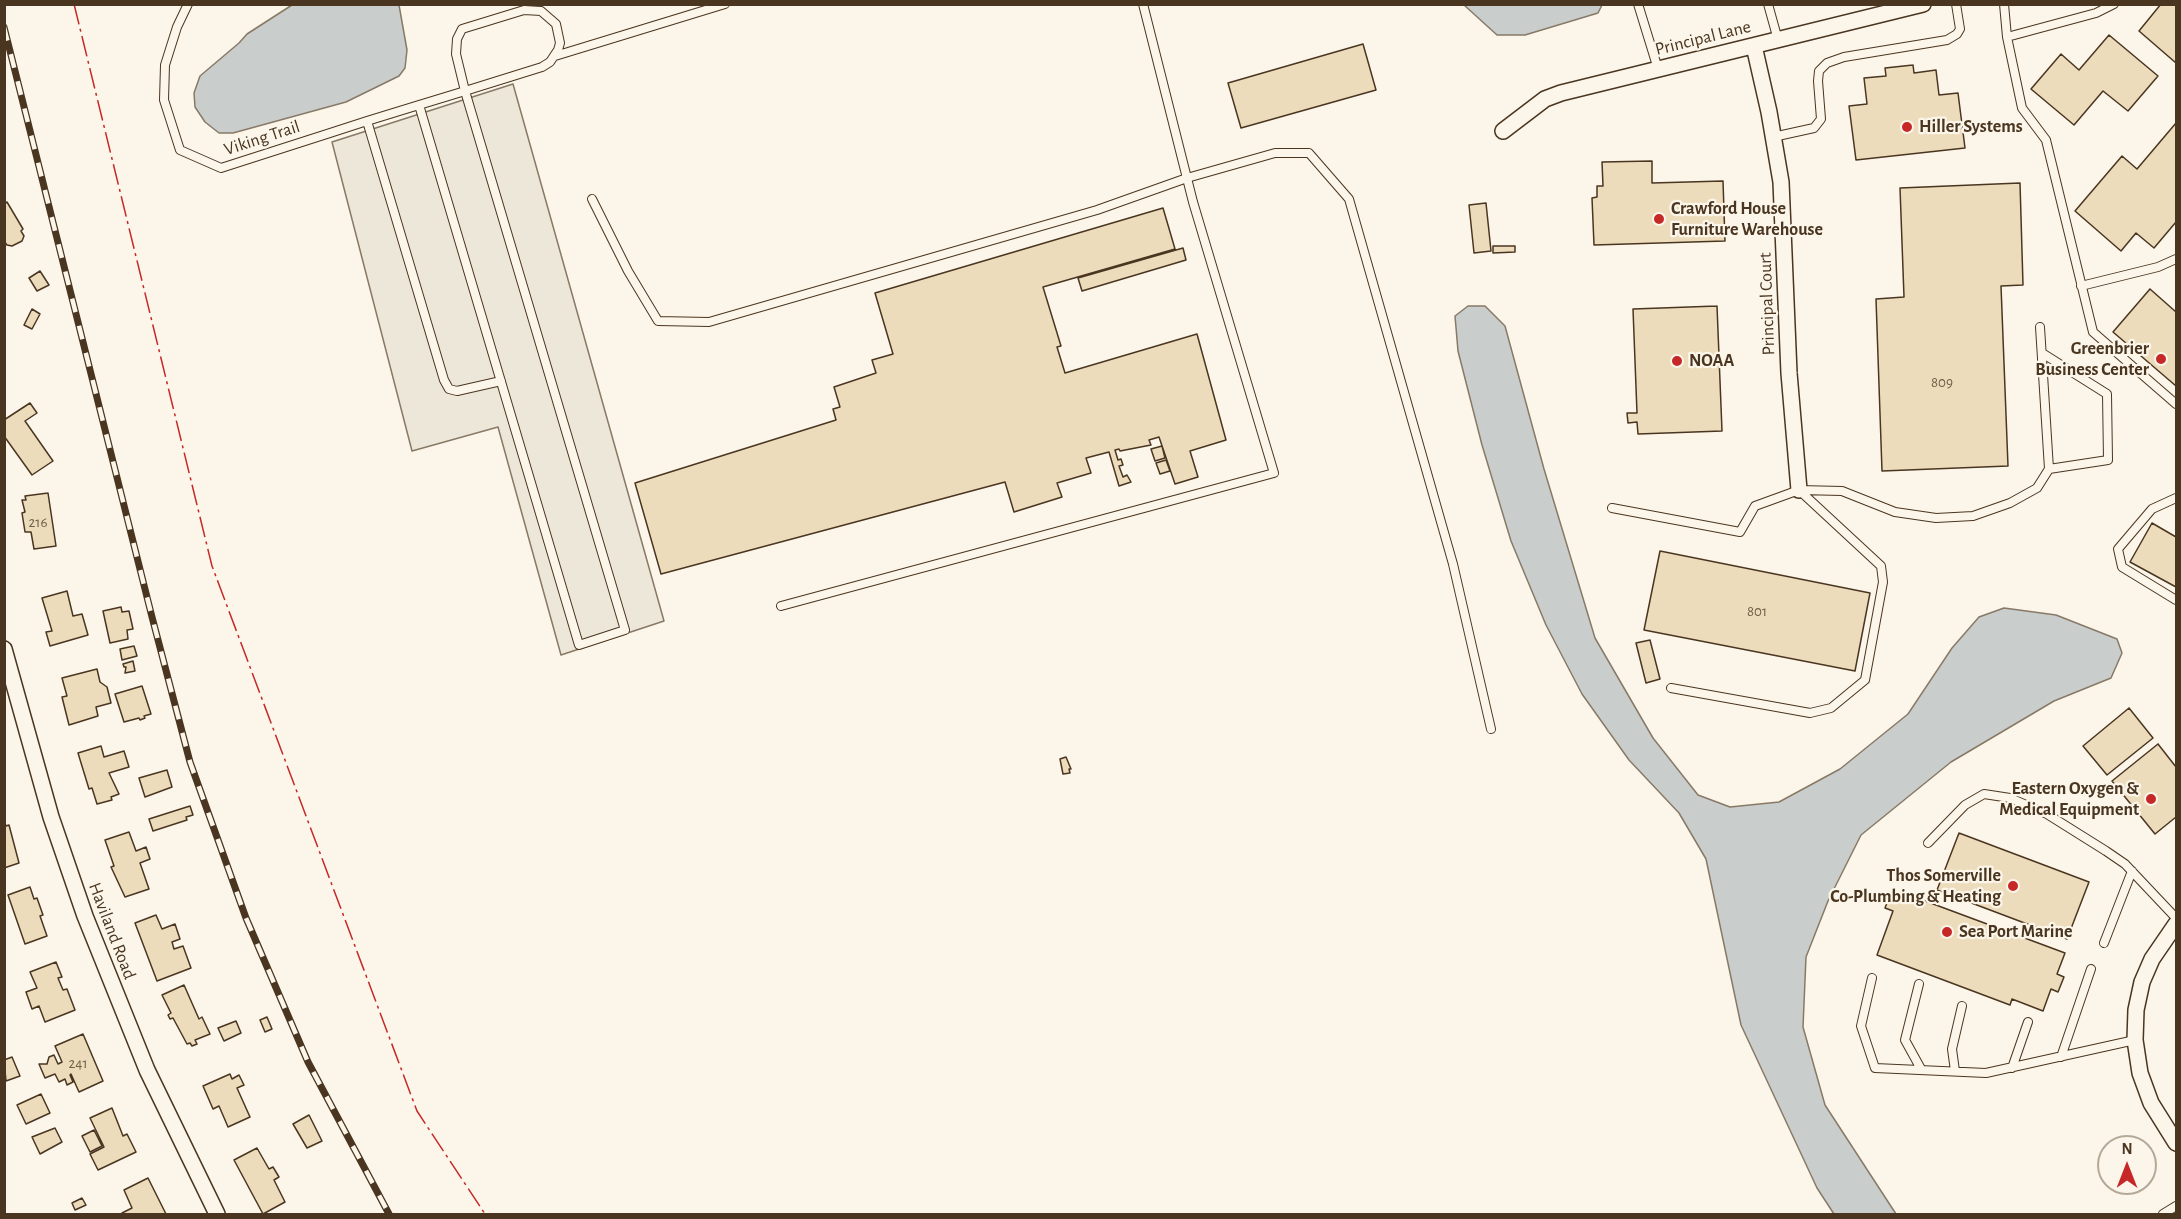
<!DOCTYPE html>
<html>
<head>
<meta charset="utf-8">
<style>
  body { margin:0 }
  #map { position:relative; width:2181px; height:1219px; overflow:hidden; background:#fbf6e9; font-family:"Alegreya Sans",sans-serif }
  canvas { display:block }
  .frame { position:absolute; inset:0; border:6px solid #4a3520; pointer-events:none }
  .north { position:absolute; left:2097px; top:1135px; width:60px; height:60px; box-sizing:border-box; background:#fbf6e9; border:2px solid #b4a999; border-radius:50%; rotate:0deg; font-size:16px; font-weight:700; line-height:24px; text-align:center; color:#4a3520 }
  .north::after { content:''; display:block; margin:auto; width:21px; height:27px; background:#c62828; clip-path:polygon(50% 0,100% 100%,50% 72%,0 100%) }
</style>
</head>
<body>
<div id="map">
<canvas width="2181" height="1219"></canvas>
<div class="frame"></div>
<div class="north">N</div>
</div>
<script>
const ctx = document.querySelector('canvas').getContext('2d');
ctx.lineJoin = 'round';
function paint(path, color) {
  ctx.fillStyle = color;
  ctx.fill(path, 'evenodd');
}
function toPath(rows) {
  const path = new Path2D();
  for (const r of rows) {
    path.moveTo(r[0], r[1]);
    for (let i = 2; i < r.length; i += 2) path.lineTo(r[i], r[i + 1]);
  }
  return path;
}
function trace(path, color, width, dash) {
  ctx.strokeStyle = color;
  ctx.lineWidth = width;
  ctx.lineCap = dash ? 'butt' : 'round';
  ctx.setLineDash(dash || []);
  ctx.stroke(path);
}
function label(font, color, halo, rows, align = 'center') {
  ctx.font = font + ' "Alegreya Sans",sans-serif';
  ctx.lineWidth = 4.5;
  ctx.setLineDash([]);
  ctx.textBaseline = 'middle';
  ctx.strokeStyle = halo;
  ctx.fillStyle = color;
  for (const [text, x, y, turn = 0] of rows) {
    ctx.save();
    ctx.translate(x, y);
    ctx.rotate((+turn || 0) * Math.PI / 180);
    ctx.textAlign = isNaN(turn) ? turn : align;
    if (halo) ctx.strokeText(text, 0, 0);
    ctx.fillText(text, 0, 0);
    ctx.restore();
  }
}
const parking = toPath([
  [513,84,664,621,561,655,498,427,412,451,332,142,513,84]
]);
const water = toPath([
  [292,5,399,5,407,50,405,68,399,76,346,102,233,133,219,133,205,122,195,107,194,93,200,76,239,43,247,34,292,5],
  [1464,5,1602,5,1598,13,1525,35,1497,35,1464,5],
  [1468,306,1485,306,1505,326,1544,469,1595,638,1653,738,1698,795,1730,807,1779,802,1840,769,1908,714,1952,648,1979,617,2004,608,2056,615,2117,639,2122,653,2111,678,2054,701,1951,762,1861,835,1828,901,1806,957,1803,1027,1825,1105,1896,1214,1834,1214,1817,1188,1741,1025,1706,859,1679,813,1629,760,1582,694,1546,625,1511,541,1482,445,1458,351,1455,316,1468,306]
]);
const building = toPath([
  [2161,4,2176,4,2176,63,2139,31,2161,4],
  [2109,35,2158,76,2128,111,2103,91,2074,125,2031,89,2061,54,2079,70,2109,35],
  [1363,44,1376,90,1241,128,1228,83,1363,44],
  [1913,65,1914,73,1936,70,1939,95,1958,93,1965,148,1856,160,1849,106,1867,104,1864,78,1886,76,1885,68,1913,65],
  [2176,123,2176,222,2154,248,2136,233,2121,251,2075,211,2122,156,2137,169,2176,123],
  [1652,161,1652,183,1723,181,1725,241,1594,245,1592,198,1597,197,1597,186,1603,186,1602,162,1652,161],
  [2020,183,2023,285,2001,286,2008,466,1882,471,1876,299,1904,297,1900,188,2020,183],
  [7,202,23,229,21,231,24,236,22,241,12,246,7,245,4,241,4,204,7,202],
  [1486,203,1491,251,1474,253,1469,205,1486,203],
  [1163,208,1175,249,1043,287,1061,346,1057,347,1065,373,1197,334,1226,440,1190,451,1198,477,1175,484,1159,437,1149,440,1151,445,1120,451,1119,449,1115,450,1118,460,1121,459,1123,465,1119,466,1123,477,1127,475,1131,482,1119,486,1109,452,1086,458,1091,473,1057,483,1062,497,1014,512,1005,482,661,574,635,483,836,420,833,409,840,407,834,387,876,373,872,360,893,354,875,293,1163,208],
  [1493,246,1515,246,1515,252,1493,253,1493,246],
  [1183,248,1186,260,1082,291,1078,278,1183,248],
  [40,271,49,285,37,291,29,278,40,271],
  [2150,289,2176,312,2176,386,2113,332,2150,289],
  [1717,306,1722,431,1638,434,1637,422,1628,423,1627,413,1637,413,1633,309,1717,306],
  [32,309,40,314,32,329,24,325,32,309],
  [30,403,37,413,25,421,53,461,32,475,4,436,4,420,30,403],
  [1162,446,1165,458,1155,461,1151,449,1162,446],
  [1166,460,1170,471,1160,474,1156,463,1166,460],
  [48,493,56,546,34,549,31,532,25,532,22,513,25,512,22,500,26,500,25,496,48,493],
  [2152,523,2176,537,2176,587,2130,562,2152,523],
  [1660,551,1870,593,1855,671,1644,630,1660,551],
  [67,591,73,616,82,614,88,635,50,646,46,632,52,631,42,598,67,591],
  [121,607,122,612,129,611,133,629,127,630,128,639,110,643,103,611,121,607],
  [1650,640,1660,679,1646,683,1636,643,1650,640],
  [134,646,137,656,122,660,120,649,134,646],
  [133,661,135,671,125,673,126,667,124,667,123,664,133,661],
  [97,669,100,682,107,687,111,703,96,707,98,716,69,725,62,697,67,696,62,678,97,669],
  [142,686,151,714,144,716,145,718,140,720,139,718,124,722,115,694,142,686],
  [2129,708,2153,738,2107,775,2083,746,2129,708],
  [2158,744,2176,767,2176,817,2155,834,2112,781,2158,744],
  [101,746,104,757,124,751,129,767,109,773,119,794,111,797,112,800,97,804,92,788,89,789,78,753,101,746],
  [1066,757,1071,769,1069,769,1070,773,1063,774,1060,759,1066,757],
  [167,770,172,787,145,797,139,778,167,770],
  [190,806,193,815,186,817,187,820,153,831,149,819,190,806],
  [4,820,6,826,9,825,19,863,4,868,4,820],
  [129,832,136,851,146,847,150,859,140,863,149,889,125,897,111,867,114,866,105,840,129,832],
  [1959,833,2089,882,2067,939,1937,890,1959,833],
  [30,887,34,899,37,898,43,915,40,916,47,936,25,944,8,895,30,887],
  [1901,892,2065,953,2057,974,2064,977,2058,992,2051,989,2043,1011,2012,999,2010,1005,1877,955,1893,911,1885,908,1890,895,1899,898,1901,892],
  [156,915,162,929,175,924,180,939,172,942,174,949,183,946,191,968,157,981,135,923,156,915],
  [56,962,62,977,58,978,63,990,67,989,75,1010,45,1022,39,1006,32,1009,26,992,37,988,30,972,56,962],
  [184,985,199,1019,202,1017,210,1034,195,1040,197,1044,192,1046,190,1043,187,1044,173,1018,170,1019,168,1015,171,1013,162,995,184,985],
  [267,1017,272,1029,265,1032,260,1020,267,1017],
  [236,1021,241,1033,224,1041,218,1028,236,1021],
  [83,1034,103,1081,79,1092,71,1074,70,1075,73,1082,67,1085,65,1079,59,1082,55,1074,45,1078,39,1064,47,1064,49,1057,54,1055,58,1064,62,1062,55,1046,83,1034],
  [12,1057,20,1076,6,1081,4,1060,12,1057],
  [230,1074,232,1079,239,1075,244,1085,237,1088,250,1117,228,1127,219,1106,213,1109,203,1086,230,1074],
  [41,1094,50,1113,26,1124,17,1105,41,1094],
  [112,1108,123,1136,127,1134,136,1152,98,1170,90,1154,104,1147,90,1118,112,1108],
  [309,1115,322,1141,307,1148,293,1124,309,1115],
  [55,1128,62,1142,40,1154,32,1137,55,1128],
  [94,1130,102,1146,90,1152,82,1136,94,1130],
  [257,1148,269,1169,273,1167,279,1177,274,1180,285,1202,263,1214,234,1160,257,1148],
  [148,1178,166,1214,123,1214,122,1213,132,1208,124,1190,148,1178],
  [82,1198,86,1205,75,1210,72,1203,82,1198]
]);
const lane = toPath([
  [188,4,177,27,165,65,164,100,180,150,221,168,330,133,367,121,419,105,465,91,542,67,550,62,558,50,560,43,556,24,541,11,524,10,462,29,457,39,456,54,465,91,625,630,579,645,419,105],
  [1638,4,1658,69],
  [1768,4,1778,40],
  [2004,4,2007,37,2022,108,2046,140,2093,332,2176,404],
  [2007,37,2096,13,2114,4],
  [555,56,725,4],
  [367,121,444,380,449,389,457,391,501,381],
  [1773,137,1814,128,1821,119,1818,81,1819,71,1827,63,1844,57,1947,40,1957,34,1960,29,1956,4],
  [592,199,628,271,658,321,709,322,1097,210,1187,178,1275,153,1309,153,1349,199,1453,564,1491,729],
  [2081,286,2158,267,2176,259],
  [2042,353,2107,394,2108,460,2049,469],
  [2176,498,2152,509,2118,549,2122,567,2176,600],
  [1612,508,1740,532,1755,506,1799,490,1842,491,1895,512,1936,518,1973,516,2010,503,2037,488,2049,469,2040,327],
  [781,606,1274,473,1193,202,1143,4],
  [1671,688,1810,713,1831,708,1865,680,1883,582,1881,566,1799,490],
  [1928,843,1965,805,1984,794,2010,798,2047,814,2106,851,2125,864,2176,918],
  [2104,943,2132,871],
  [1872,978,1861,1026,1875,1068,1986,1073,2135,1040],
  [1919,984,1905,1040,1921,1069],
  [2061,1057,2091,969],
  [2012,1068,2028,1022],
  [1955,1071,1952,1049,1962,1006],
  [2163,1214,2176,1206]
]);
const street = toPath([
  [1754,46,1769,112,1781,182,1789,373,1799,490],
  [1503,131,1545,99,1561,93,1923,4],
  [4,649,51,817,85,916,147,1070,217,1214],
  [2176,924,2152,959,2142,982,2136,1010,2135,1040,2140,1073,2151,1103,2176,1143]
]);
const rail = toPath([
  [4,27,152,617,190,762,246,918,308,1062,389,1214]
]);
const power = toPath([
  [74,4,212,566,417,1111,485,1214]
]);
const markers = [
  [1907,127,6,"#c62828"],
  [1659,219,6,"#c62828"],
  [2161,359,6,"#c62828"],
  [1677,361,6,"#c62828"],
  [2151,799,6,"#c62828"],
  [2013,886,6,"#c62828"],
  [1947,932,6,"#c62828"]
];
const numberNames = [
  ["809",1942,382],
  ["216",38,522],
  ["801",1757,611],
  ["241",78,1063]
];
const streetNames = [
  ["Principal Lane",1703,38,-14],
  ["Viking Trail",262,138,-18],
  ["Principal Court",1767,304,-92],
  ["Haviland Road",112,931,69]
];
const poiNames = [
  ["Hiller Systems",1919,127],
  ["Crawford House",1671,209],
  ["Furniture Warehouse",1671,230],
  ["Greenbrier",2149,349,"right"],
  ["Business Center",2149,370,"right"],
  ["NOAA",1689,361],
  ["Eastern Oxygen &",2139,789,"right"],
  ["Medical Equipment",2139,810,"right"],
  ["Thos Somerville",2001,876,"right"],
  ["Co-Plumbing & Heating",2001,897,"right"],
  ["Sea Port Marine",1959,932]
];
paint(parking, '#ede7d9');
trace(parking, '#887966', 1.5);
paint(water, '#c9cecd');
trace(water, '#887966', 1.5);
paint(building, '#ecdcbc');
trace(building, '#4a3520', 1.5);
trace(lane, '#4a3520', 10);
trace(street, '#4a3520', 18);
trace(lane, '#fbf6e9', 8);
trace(street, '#fbf6e9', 15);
trace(rail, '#4a3520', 7);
trace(rail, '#fbf6e9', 4.5, [14]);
trace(power, '#c62828', 1.5, [21, 4.5, 3, 4.5]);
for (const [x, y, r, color] of markers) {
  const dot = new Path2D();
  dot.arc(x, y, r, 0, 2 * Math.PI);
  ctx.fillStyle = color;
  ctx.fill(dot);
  trace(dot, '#fbf6e9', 2);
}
label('15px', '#725f47', null, numberNames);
label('18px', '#4a3520', '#fbf6e9', streetNames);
label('bold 18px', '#4a3520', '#fbf6e9', poiNames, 'left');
</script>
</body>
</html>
